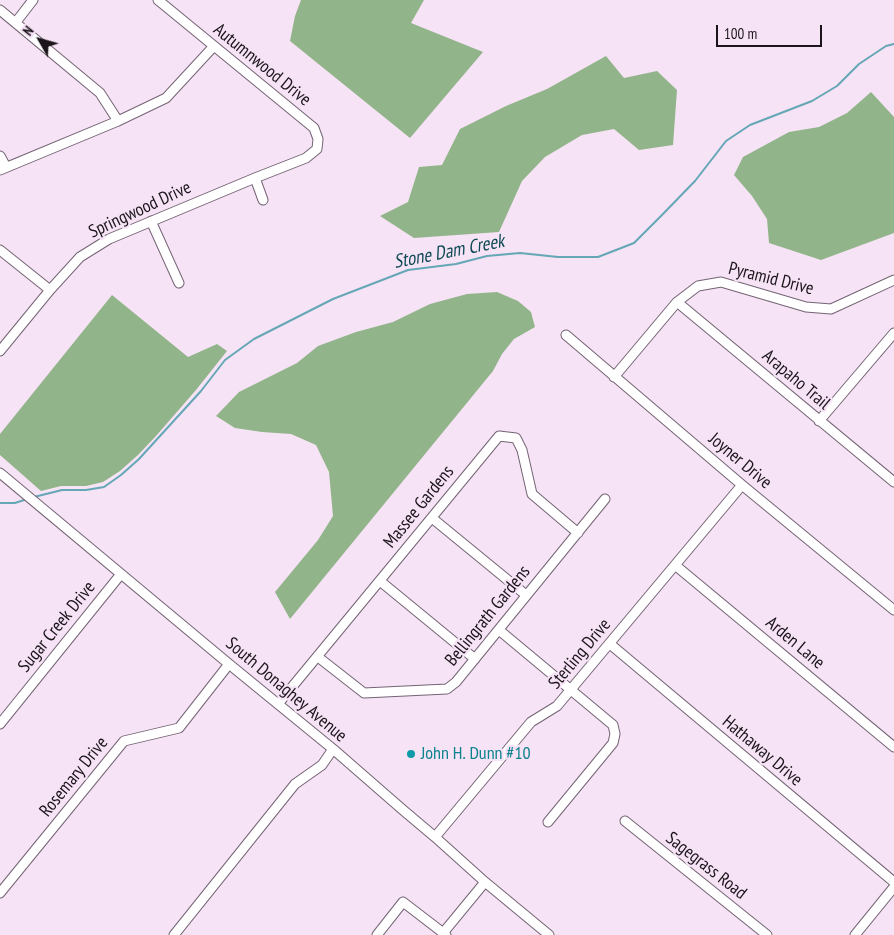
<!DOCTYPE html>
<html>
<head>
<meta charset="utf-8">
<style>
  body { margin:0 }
  #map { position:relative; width:894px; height:935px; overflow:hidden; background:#f6e3f5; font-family:"PT Sans Narrow",sans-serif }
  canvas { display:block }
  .north { position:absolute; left:15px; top:15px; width:50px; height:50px; -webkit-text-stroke:4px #f6e3f5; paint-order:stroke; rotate:308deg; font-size:14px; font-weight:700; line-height:20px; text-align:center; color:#1b151b }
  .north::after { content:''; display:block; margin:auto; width:18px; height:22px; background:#1b151b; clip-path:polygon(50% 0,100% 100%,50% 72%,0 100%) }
  .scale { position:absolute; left:716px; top:25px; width:106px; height:22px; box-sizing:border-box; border:2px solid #1b151b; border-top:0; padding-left:6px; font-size:15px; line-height:18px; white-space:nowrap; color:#1b151b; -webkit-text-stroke:4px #f6e3f5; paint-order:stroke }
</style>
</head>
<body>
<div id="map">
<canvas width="894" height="935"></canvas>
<div class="north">N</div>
<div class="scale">100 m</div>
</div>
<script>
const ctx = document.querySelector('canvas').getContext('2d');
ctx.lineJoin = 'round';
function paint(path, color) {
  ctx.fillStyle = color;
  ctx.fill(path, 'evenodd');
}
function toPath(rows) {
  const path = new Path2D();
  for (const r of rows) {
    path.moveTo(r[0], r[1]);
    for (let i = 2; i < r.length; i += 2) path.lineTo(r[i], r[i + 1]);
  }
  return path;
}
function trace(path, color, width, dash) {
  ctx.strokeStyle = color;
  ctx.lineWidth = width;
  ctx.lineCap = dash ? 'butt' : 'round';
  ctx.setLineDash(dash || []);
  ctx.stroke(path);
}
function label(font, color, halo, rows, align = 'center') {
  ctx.font = font + ' "PT Sans Narrow",sans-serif';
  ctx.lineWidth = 4.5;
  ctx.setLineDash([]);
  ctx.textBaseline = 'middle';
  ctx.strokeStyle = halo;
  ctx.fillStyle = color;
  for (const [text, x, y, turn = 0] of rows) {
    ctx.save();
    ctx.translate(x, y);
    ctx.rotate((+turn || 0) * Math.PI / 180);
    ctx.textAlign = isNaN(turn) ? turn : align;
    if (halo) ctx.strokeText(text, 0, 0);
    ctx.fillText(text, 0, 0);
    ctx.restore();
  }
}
const forest = toPath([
  [301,0,424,0,411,23,483,52,410,138,290,41,295,16],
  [606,56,624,78,657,71,677,90,673,145,639,150,614,129,582,135,545,157,522,181,499,232,414,238,380,216,408,202,419,167,442,165,460,129,506,106,547,89],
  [871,92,894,117,894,233,821,260,769,243,767,219,752,196,734,175,743,157,789,132,819,127,847,113],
  [497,292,518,301,531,312,535,327,514,339,502,354,493,371,290,619,275,592,318,540,333,516,329,472,316,445,291,434,262,432,235,428,216,416,239,392,297,363,318,346,356,332,393,322,430,304,467,294],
  [112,295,188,357,217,344,227,351,196,390,156,436,138,455,120,471,103,482,86,486,61,486,41,491,0,455,0,434]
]);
const stream = toPath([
  [34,497,62,490,86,490,104,487,121,475,139,459,201,391,225,360,254,339,333,299,408,270,456,264,487,256,520,253,558,257,598,257,634,243,661,216,695,181,726,141,750,125,812,101,837,86,859,64,886,46,894,44],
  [0,503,15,503,27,499]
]);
const minor = toPath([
  [0,10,100,93,118,121],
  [16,22,33,0],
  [0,156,6,167],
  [0,170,118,121,166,98,214,46],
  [255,178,263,200],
  [151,221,179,283],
  [0,250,50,290],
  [677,302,894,482],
  [566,335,742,485,894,610],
  [0,351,50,290,80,257,109,239,255,178,306,158,317,149,318,139,314,128,158,0],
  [614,377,677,302,698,286,721,282,806,307,831,309,894,280],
  [819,421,894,333],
  [0,473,229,664,333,749,403,810,435,837,485,882,549,935],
  [432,518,526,595],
  [675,565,894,747],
  [380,581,475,659],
  [499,630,613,725,615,734,613,743,548,822],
  [610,644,894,882],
  [318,657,364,693,447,689,456,682,605,499],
  [278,704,499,436,516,438,522,450,532,494,578,533],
  [0,724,121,574],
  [625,821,767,935],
  [435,837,531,722,557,706,742,485],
  [0,893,124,741,179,728,229,664],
  [443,933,485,882],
  [174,935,295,784,322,765,333,749],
  [377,935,403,902,446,935],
  [855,935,894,887]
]);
const markers = [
  [411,754,5,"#0f9aa8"]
];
const streetNames = [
  ["Autumnwood Drive",262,65,39],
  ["Springwood Drive",140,210,-25],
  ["Pyramid Drive",771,279,14],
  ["Arapaho Trail",796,380,40],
  ["Joyner Drive",740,461,40],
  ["Massee Gardens",419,507,-51],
  ["Bellingrath Gardens",488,616,-51],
  ["Sugar Creek Drive",57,627,-51],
  ["Arden Lane",795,643,40],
  ["Sterling Drive",580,654,-50],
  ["South Donaghey Avenue",286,690,40],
  ["Hathaway Drive",762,751,40],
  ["Rosemary Drive",74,777,-51],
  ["Sagegrass Road",706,866,38]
];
const cultureNames = [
  ["John H. Dunn #10",421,754]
];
const waterNames = [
  ["Stone Dam Creek",449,252,-11]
];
paint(forest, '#92b48a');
trace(stream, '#65a7b6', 2);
trace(minor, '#746474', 11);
trace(minor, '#fff', 9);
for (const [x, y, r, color] of markers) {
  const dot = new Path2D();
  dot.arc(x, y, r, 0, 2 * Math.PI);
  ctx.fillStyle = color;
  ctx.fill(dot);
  trace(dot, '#f6e3f5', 2);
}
label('18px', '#1b151b', '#f6e3f5', streetNames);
label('18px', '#0d838f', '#f6e3f5', cultureNames, 'left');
label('italic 19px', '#0e4a55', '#f6e3f5', waterNames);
</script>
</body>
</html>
